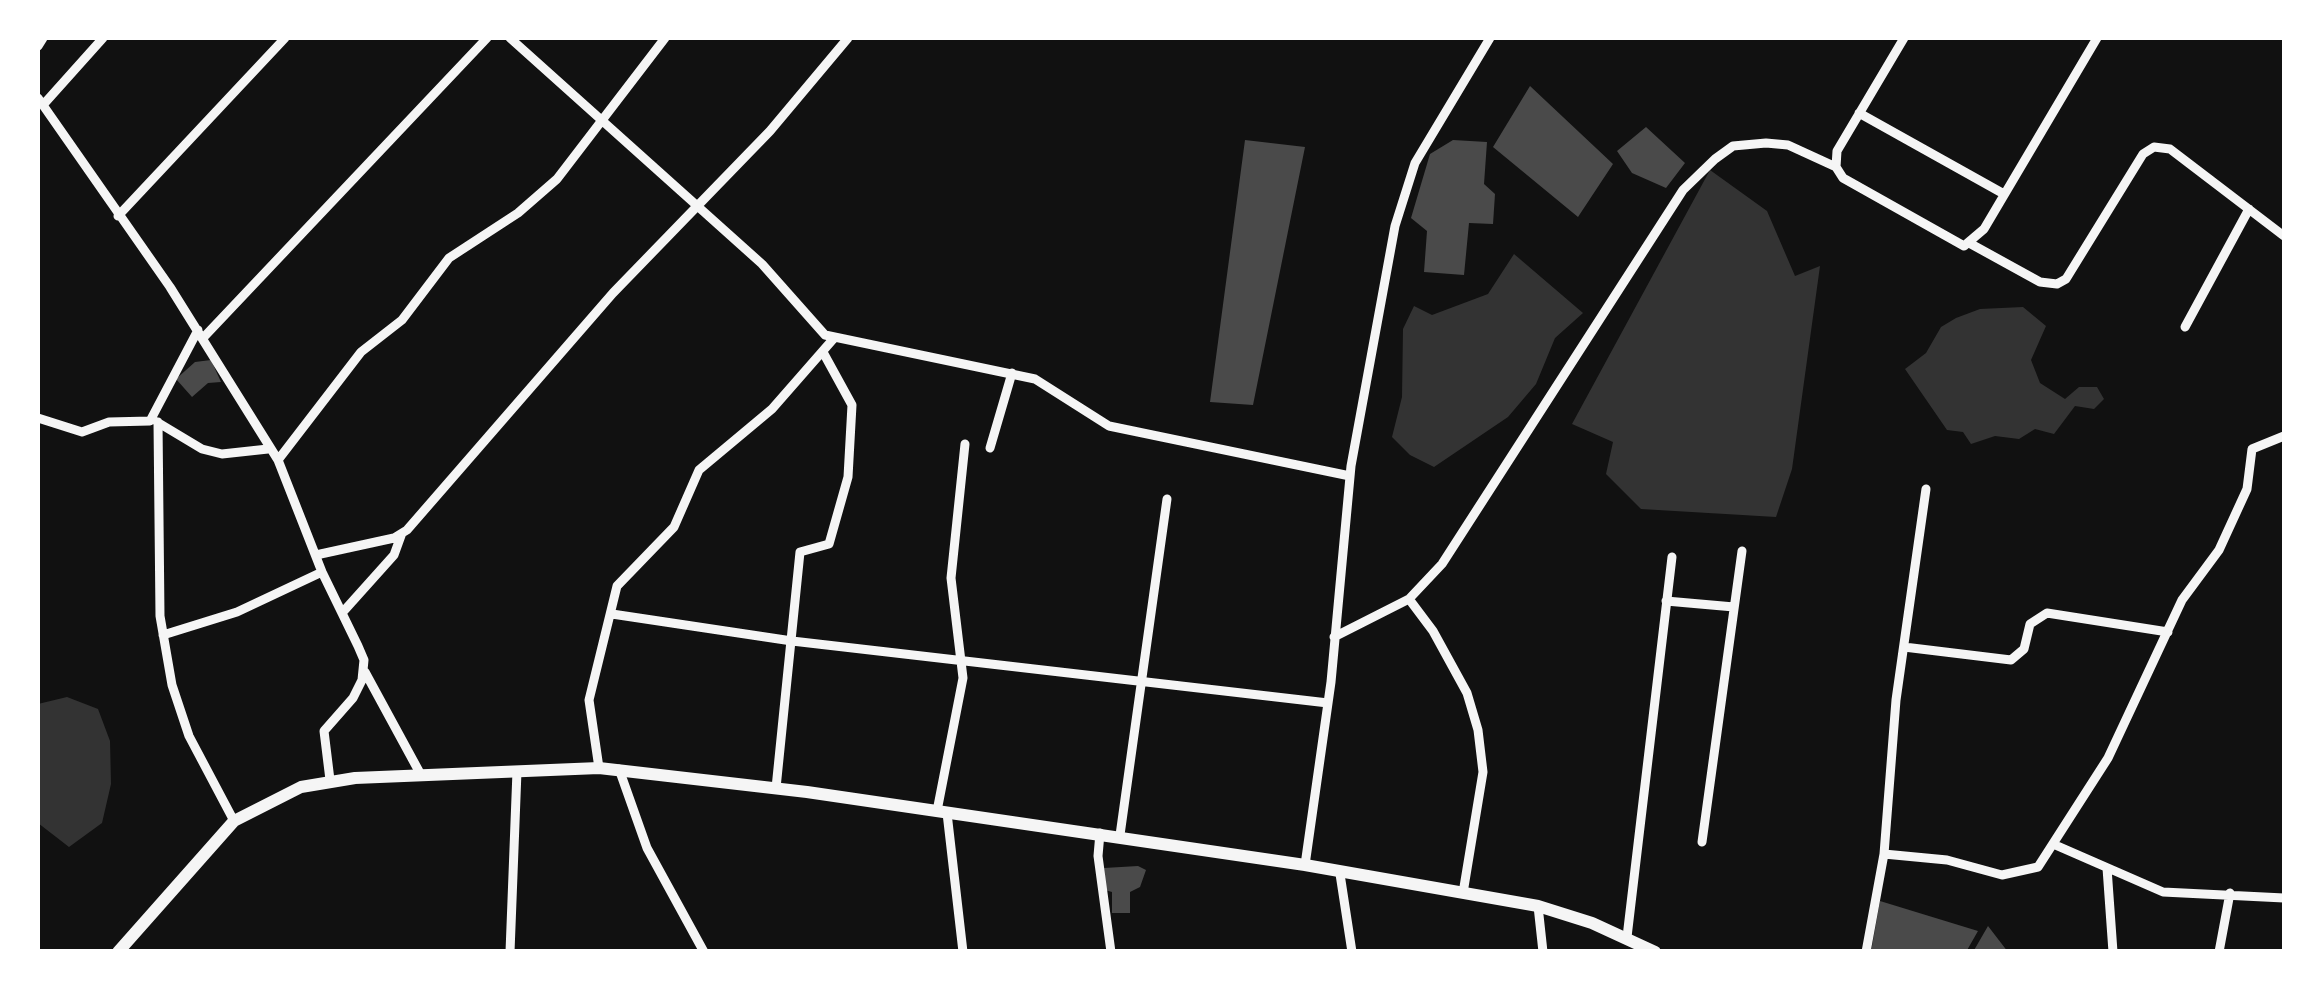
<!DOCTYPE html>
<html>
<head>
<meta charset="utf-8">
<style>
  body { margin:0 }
  #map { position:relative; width:2322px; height:989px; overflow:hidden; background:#111; font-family:Bitter,serif }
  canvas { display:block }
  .frame { position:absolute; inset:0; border:40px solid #fff; pointer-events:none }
</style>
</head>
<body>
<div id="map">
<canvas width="2322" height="989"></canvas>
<div class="frame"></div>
</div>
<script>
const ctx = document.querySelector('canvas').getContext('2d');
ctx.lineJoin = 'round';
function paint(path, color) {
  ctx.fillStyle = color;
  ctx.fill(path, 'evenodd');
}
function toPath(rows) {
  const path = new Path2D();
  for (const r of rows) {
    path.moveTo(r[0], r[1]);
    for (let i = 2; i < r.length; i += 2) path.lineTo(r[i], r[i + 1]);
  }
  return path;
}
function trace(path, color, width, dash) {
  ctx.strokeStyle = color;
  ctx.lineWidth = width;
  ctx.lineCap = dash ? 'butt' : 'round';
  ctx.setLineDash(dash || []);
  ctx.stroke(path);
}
const water = toPath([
  [1710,170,1767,211,1795,276,1820,266,1792,469,1776,517,1641,509,1606,474,1613,442,1572,424],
  [1514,254,1583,313,1555,338,1536,384,1508,417,1434,467,1410,455,1392,437,1402,397,1403,329,1414,306,1432,315,1488,294],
  [2023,307,2046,326,2031,360,2040,383,2065,399,2079,387,2097,387,2104,399,2094,409,2075,406,2054,434,2035,429,2019,439,1995,436,1971,444,1963,432,1947,430,1905,369,1926,353,1941,327,1956,318,1980,309],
  [67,697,98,709,110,741,111,784,102,823,69,847,38,823,38,704]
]);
const building = toPath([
  [1530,86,1613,164,1578,217,1493,147],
  [1646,127,1685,163,1666,188,1632,173,1617,151],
  [1245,140,1305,147,1253,405,1210,402],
  [1453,140,1487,142,1484,184,1495,194,1493,224,1469,223,1464,275,1424,272,1427,231,1411,218,1430,154],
  [211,360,221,382,208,383,192,397,176,379,195,362],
  [1138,866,1146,870,1140,887,1130,892,1130,913,1112,913,1112,892,1105,890,1104,868],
  [1880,901,1978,931,1966,952,1871,952],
  [1988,926,2008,952,1973,952]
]);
const minor = toPath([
  [510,38,762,264,825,335,1035,379,1109,426,1350,476],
  [1904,38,1837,151,1836,167,1843,178,1964,246,1984,229,2097,38],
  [38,46,43,38],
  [38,98,170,287,278,460,322,572,358,646,364,660,362,680,353,698,324,731,330,780],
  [43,105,103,38],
  [1859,113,2004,194],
  [118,216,285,38],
  [1971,244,2040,282,2057,284,2066,279,2143,154,2154,147,2170,149,2284,236],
  [2185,327,2249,209],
  [203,338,487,38],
  [38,418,82,432,109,422,150,421,198,330],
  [157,422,202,449,222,454,268,449],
  [158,422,160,616,172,685,189,736,234,821],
  [990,448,1012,373],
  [278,460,361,352,402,320,449,258,518,213,557,179,665,38],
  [316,555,394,538,407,530,613,293,770,131,848,38],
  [1409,599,1433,631,1467,693,1478,730,1483,772,1463,893],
  [1666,601,1734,607],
  [342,613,394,555,402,533],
  [612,614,792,641,1328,703],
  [163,635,237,612,322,572],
  [1334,637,1409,599,1442,564,1683,190,1715,159,1733,146,1766,143,1788,145,1836,167],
  [1904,647,2011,660,2024,649,2030,624,2047,613,2168,632],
  [365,672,421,775],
  [599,768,589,700,617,586,674,527,699,470,772,409,835,337],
  [619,769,647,848,704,952],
  [776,788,800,552,829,544,848,477,852,405,824,354],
  [937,811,963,678,951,578,965,444],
  [947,813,963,952],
  [1100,833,1098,856,1111,952],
  [1120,835,1167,499],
  [1702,842,1742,551],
  [2053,844,2163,892,2284,898],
  [1884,854,1947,860,2002,875,2038,867,2108,758,2182,600,2219,550,2247,489,2252,449,2284,436],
  [1305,865,1331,682,1351,466,1395,226,1415,163,1490,38],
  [2107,868,2113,952],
  [1340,874,1352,952],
  [1538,906,1543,952],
  [1627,937,1672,557],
  [510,952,517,771],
  [1866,952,1884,854,1896,700,1926,489],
  [2219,952,2230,893]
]);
const secondary = toPath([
  [118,952,234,821,301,787,355,778,599,768,807,792,1305,865,1538,906,1592,923,1655,952]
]);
paint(water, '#333');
paint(building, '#4a4a4a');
trace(minor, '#f5f5f5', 9);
trace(secondary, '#f5f5f5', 12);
</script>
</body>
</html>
